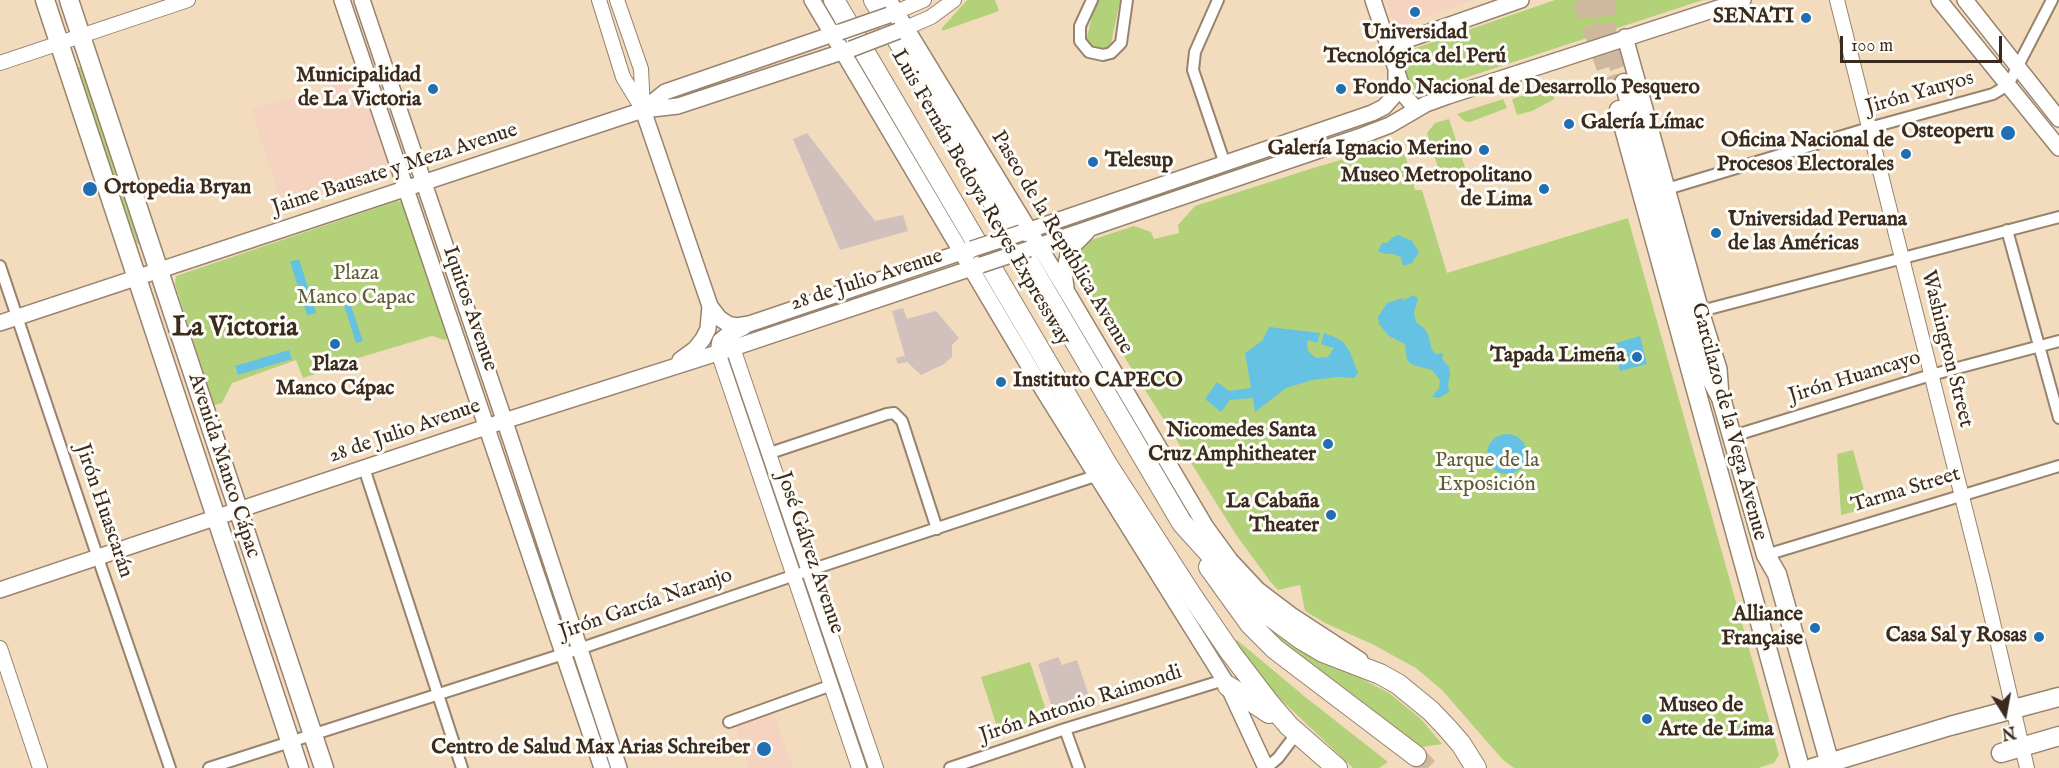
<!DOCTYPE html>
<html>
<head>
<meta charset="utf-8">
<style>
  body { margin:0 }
  #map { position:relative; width:2059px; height:768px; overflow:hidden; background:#f3dcbe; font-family:"IM FELL English",serif }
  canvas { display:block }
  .north { position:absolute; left:1975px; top:684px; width:60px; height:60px; -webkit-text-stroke:4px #fdfcf7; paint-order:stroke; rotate:169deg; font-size:16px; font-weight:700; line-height:24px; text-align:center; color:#3b2a1e }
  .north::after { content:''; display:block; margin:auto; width:21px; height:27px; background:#3b2a1e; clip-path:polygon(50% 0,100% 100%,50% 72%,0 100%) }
  .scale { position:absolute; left:1840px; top:36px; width:162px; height:27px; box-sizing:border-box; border:3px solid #3b2a1e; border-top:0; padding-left:8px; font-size:18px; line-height:21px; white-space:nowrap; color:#3b2a1e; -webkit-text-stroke:4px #fdfcf7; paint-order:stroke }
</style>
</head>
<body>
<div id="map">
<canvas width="2059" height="768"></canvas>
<div class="north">N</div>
<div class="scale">100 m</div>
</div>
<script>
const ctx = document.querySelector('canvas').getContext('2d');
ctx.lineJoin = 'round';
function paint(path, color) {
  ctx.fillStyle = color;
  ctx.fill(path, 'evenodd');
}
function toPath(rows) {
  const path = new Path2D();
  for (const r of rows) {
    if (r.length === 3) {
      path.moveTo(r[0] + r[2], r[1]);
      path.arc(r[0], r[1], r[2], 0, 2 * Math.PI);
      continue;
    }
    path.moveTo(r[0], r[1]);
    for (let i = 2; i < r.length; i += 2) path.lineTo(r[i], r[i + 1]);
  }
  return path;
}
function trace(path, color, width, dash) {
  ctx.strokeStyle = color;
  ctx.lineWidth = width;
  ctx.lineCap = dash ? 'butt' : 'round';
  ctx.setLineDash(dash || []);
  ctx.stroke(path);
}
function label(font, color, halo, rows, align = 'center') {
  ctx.font = font + ' "IM FELL English",serif';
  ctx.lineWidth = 6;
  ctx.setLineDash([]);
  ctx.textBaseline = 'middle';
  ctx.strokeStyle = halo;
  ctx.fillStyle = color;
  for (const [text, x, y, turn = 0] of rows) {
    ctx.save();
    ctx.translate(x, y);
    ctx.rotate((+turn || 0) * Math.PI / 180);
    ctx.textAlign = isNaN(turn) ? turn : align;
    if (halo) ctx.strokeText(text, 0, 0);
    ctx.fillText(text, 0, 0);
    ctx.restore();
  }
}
const built = toPath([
  [1385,0,1474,0,1402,26,1394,23],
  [360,77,392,170,282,205,251,110],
  [772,713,774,714,793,768,749,768,736,729,737,725]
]);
const industrial = toPath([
  [807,133,875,221,903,215,908,231,840,250,793,139],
  [903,308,907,319,936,311,959,338,952,345,952,357,944,364,921,375,907,362,898,364,896,358,905,356,892,311],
  [1058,657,1062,665,1077,660,1091,702,1054,714,1038,664]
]);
const green = toPath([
  [967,0,995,0,999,11,942,31,942,28],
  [1096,0,1120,0,1111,44,1108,48,1101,50,1092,48,1086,41],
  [1555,0,1703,0,1425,91,1416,93,1410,87,1401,58,1407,51],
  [74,66,80,67,87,77,144,242,137,244],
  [1557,85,1556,95,1553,100,1532,111,1517,115,1512,99],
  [1503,99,1507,108,1470,122,1464,121,1457,114],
  [1449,119,1466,171,1442,180,1427,133,1435,123],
  [1391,147,1402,151,1405,155,1415,190,1422,190,1447,273,1628,218,1779,755,1774,763,1758,768,1514,768,1503,760,1442,690,1416,668,1372,644,1325,623,1305,611,1300,585,1278,590,1270,581,1237,536,1069,269,1079,244,1134,226,1151,232,1154,239,1179,233,1178,225,1195,206,1310,169,1381,148],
  [397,201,406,203,450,335,445,340,432,336,358,358,353,362,303,378,296,360,232,383,222,403,214,405,175,284,176,276],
  [736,370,798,554,793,556,731,371],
  [1853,450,1869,508,1841,515,1837,454],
  [809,588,870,768,864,768,804,589],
  [1266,622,1301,647,1389,693,1421,719,1442,744,1416,748,1262,627],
  [1237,640,1304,696,1388,762,1379,768,1353,768,1275,694,1232,641],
  [1030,662,1048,716,999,733,981,677]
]);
const water = toPath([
  [1398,235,1412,241,1419,252,1412,263,1403,266,1401,257,1393,254,1385,254,1378,251,1382,243,1387,243,1392,238],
  [299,259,316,313,307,315,290,262],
  [1414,295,1418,299,1414,312,1416,322,1424,328,1428,334,1432,350,1436,354,1443,353,1442,359,1449,367,1450,375,1448,384,1449,392,1439,398,1432,397,1439,388,1440,380,1432,370,1413,365,1407,360,1405,344,1389,336,1379,324,1378,317,1387,303,1403,298,1402,301],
  [349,300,363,341,356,343,343,302],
  [1269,327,1320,333,1317,343,1308,340,1307,344,1308,351,1316,358,1328,357,1334,348,1321,344,1324,333,1335,337,1344,343,1350,352,1358,373,1354,378,1338,377,1312,380,1286,388,1255,412,1253,398,1230,400,1221,412,1205,399,1217,382,1229,391,1251,388,1245,353,1262,341],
  [1640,336,1647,364,1620,371,1613,344],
  [289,350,292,359,238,375,235,366],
  [1507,454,20]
]);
const secondaryTunnel = toPath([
  [1608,0,1609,37]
]);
const primaryTunnel = toPath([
  [1582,0,1612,87],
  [1595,0,1624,83]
]);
const motorwayTunnel = toPath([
  [1416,756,1428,768]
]);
const minor = toPath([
  [1092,0,1080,26,1080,41,1089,52,1103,55,1111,53,1121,43,1127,0],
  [1218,0,1195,52,1193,70,1225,164],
  [1667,189,1869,128,1993,94,2008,85,2052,0],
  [2007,230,2059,418],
  [0,266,98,558,170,768],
  [1701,311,2059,217],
  [1733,436,1931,375,2059,341],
  [770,453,887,414,894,413,902,421,937,529],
  [364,468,462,768],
  [1766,555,2059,466],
  [729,722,832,685],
  [1065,729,1079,768],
  [209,768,579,649,795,575,1095,476],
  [950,768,1065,729,1224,680],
  [1266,768,1278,758,1297,733]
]);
const tertiary = toPath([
  [599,0,623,77,643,110],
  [617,0,641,69,643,108],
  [1837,0,1983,580,2027,768],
  [896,12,924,0],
  [906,28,931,17,954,0],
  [0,63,188,0],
  [733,348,876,768],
  [718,352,859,768],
  [0,648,40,768]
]);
const secondary = toPath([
  [342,0,602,768],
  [362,0,510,437,619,768],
  [812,0,1043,390,1228,686,1266,768],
  [889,0,1067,292,1206,527,1230,560,1258,590,1291,615,1360,660],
  [1373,0,1405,96,1416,109],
  [1939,0,2059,148],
  [1965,0,2059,119],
  [1625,37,1701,311,1719,369,1721,396],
  [1392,56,1396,46,1401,42,1521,0],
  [643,110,710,306,719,318,728,324,737,326,749,324,971,249],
  [643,110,665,92,839,32],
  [1021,233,1372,113,1384,107,1393,97,1396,87,1396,72],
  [1029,249,1364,135,1390,125,1426,104,1448,96,1743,0],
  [1066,287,1064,273,1068,255,1073,246,1087,232],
  [0,323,643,110,678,106,851,49],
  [718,352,720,341,726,336,744,327],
  [680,360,695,349,703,339,708,329,710,306],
  [0,590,504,421,733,348,981,265]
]);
const primary = toPath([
  [45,0,299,768],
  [69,0,324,768],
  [1624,83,1707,371,1721,398,1766,555,1777,574,1831,768],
  [1619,110,1800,768],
  [2001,753,2059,736],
  [1812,768,1950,726,2059,697]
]);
const motorway = toPath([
  [834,0,1108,466,1192,596,1231,653,1270,704,1289,726,1337,768],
  [874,0,1182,523,1259,608,1301,639,1323,652,1380,674,1398,684,1431,711,1448,729,1461,744,1476,768],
  [1209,567,1250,624,1275,649,1416,756],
  [1228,686,1269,713]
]);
const secondaryBridge = toPath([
  [840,32,889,15],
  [851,49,898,31],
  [972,249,1021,233],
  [981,265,1029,249]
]);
const markers = [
  [1415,12,6,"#1f6fb2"],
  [1806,18,6,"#1f6fb2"],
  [433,89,6,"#1f6fb2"],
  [1341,89,6,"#1f6fb2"],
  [1569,124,6,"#1f6fb2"],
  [2008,133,8,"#1f6fb2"],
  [1484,150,6,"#1f6fb2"],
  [1906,154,6,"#1f6fb2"],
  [1093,162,6,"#1f6fb2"],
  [90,189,8,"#1f6fb2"],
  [1544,189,6,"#1f6fb2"],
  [1716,233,6,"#1f6fb2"],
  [335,344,6,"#1f6fb2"],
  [1637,357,6,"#1f6fb2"],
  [1001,382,6,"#1f6fb2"],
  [1328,444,6,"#1f6fb2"],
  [1331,515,6,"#1f6fb2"],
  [1815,628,6,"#1f6fb2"],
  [2039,637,6,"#1f6fb2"],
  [1647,719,6,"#1f6fb2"],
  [764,749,8,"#1f6fb2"]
];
const poiNames = [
  ["SENATI",1794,18],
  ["Universidad",1415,34,"center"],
  ["Tecnológica del Perú",1415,58,"center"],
  ["Municipalidad",421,77],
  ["de La Victoria",421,101],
  ["Fondo Nacional de Desarrollo Pesquero",1353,89,"left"],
  ["Galería Límac",1581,124,"left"],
  ["Osteoperu",1994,133],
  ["Oficina Nacional de",1894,142],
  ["Procesos Electorales",1894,166],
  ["Galería Ignacio Merino",1472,150],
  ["Telesup",1105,162,"left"],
  ["Museo Metropolitano",1532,177],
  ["de Lima",1532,201],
  ["Ortopedia Bryan",104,189,"left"],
  ["Universidad Peruana",1728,221,"left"],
  ["de las Américas",1728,245,"left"],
  ["Tapada Limeña",1625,357],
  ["Plaza",335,366,"center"],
  ["Manco Cápac",335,390,"center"],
  ["Instituto CAPECO",1013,382,"left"],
  ["Nicomedes Santa",1316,432],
  ["Cruz Amphitheater",1316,456],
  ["La Cabaña",1319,503],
  ["Theater",1319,527],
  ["Alliance",1803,616],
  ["Française",1803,640],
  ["Casa Sal y Rosas",2027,637],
  ["Museo de",1659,707,"left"],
  ["Arte de Lima",1659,731,"left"],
  ["Centro de Salud Max Arias Schreiber",750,749]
];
const streetNames = [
  ["Jirón Yauyos",1920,94,-16],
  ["Jaime Bausate y Meza Avenue",395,170,-18],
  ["Luis Fernán Bedoya Reyes Expressway",980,198,60],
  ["Paseo de la República Avenue",1061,243,59],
  ["28 de Julio Avenue",867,281,-18],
  ["Iquitos Avenue",469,309,71],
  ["Washington Street",1946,349,76],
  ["Jirón Huancayo",1855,378,-17],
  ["Garcilazo de la Vega Avenue",1728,422,75],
  ["28 de Julio Avenue",405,432,-19],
  ["Avenida Manco Cápac",223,466,72],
  ["Tarma Street",1906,491,-17],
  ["Jirón Huascarán",103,511,71],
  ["José Gálvez Avenue",809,553,71],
  ["Jirón García Naranjo",646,605,-19],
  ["Jirón Antonio Raimondi",1081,705,-18]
];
const parkNames = [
  ["Plaza",356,275],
  ["Manco Capac",356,299],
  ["Parque de la",1487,462],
  ["Exposición",1487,486]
];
const districtNames = [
  ["La Victoria",235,329]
];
paint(built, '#f5d3c1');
paint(industrial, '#d1c0bc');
paint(green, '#b3d178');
paint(water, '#65c2e3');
trace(secondaryTunnel, '#ceb89e', 15, [15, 8]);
trace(primaryTunnel, '#ceb89e', 18, [18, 9]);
trace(motorwayTunnel, '#ceb89e', 20, [20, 10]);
trace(minor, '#97836e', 14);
trace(tertiary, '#97836e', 16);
trace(secondary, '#97836e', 18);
trace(primary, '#97836e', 21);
trace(motorway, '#97836e', 22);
trace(minor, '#fff', 10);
trace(tertiary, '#fff', 14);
trace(secondary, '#fff', 15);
trace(primary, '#fff', 18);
trace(motorway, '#fff', 20);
trace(secondaryBridge, '#97836e', 18, []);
trace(secondaryBridge, '#fff', 15);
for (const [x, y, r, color] of markers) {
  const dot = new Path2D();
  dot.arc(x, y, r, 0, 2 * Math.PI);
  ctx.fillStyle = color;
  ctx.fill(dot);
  trace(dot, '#fdfcf7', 2);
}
label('bold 21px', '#3b2a1e', '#fdfcf7', poiNames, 'right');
label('21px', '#3b2a1e', '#fdfcf7', streetNames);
label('21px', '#5f5c39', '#fdfcf7', parkNames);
label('bold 27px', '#3b2a1e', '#fdfcf7', districtNames);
</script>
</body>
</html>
